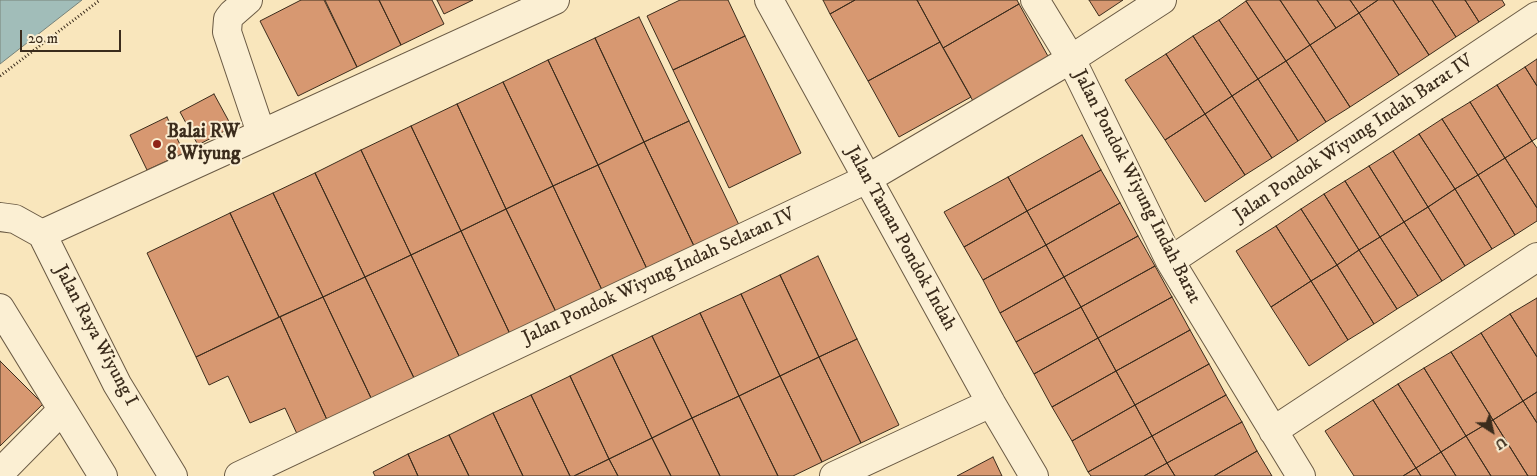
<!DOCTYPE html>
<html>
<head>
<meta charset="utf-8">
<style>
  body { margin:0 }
  #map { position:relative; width:1537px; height:476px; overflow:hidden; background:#f9e6bc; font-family:"IM FELL DW Pica",serif }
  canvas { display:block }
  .north { position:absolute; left:1467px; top:406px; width:50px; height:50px; -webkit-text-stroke:4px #fbefd3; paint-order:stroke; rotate:145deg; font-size:14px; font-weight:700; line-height:20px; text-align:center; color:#3b2c1c }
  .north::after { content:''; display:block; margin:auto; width:18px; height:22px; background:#3b2c1c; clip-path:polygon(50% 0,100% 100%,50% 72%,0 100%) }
  .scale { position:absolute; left:20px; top:30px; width:101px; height:22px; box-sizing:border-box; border:2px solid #3b2c1c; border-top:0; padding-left:6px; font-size:15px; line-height:18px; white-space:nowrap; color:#3b2c1c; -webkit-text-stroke:4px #fbefd3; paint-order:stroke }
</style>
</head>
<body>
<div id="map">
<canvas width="1537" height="476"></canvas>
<div class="north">U</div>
<div class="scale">20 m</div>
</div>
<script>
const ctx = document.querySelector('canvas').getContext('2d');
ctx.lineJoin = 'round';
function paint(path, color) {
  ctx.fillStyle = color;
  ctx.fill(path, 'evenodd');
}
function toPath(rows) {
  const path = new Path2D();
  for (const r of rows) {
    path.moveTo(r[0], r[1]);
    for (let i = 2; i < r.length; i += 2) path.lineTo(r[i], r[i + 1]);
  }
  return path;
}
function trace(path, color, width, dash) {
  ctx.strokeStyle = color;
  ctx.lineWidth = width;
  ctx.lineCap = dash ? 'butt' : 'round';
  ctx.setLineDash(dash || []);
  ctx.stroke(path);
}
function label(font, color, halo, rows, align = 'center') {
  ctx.font = font + ' "IM FELL DW Pica",serif';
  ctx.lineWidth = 4;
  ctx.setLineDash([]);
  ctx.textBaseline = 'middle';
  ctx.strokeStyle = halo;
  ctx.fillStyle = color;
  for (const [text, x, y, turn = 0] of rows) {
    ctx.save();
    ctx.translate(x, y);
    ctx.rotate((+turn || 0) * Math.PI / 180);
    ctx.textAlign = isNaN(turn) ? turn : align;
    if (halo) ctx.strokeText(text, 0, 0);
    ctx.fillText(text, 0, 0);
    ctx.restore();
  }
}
const water = toPath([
  [0,0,82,0,0,64,0,0]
]);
const building = toPath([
  [301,0,324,0,357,67,298,96,260,21,301,0],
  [325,0,379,0,401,45,357,67,325,0],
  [379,0,432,0,444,24,401,45,379,0],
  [437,0,473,0,444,14,437,0],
  [680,0,728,0,745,36,673,70,647,16,680,0],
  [823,0,855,0,830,14,823,0],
  [855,0,917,0,940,42,868,81,830,14,855,0],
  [917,0,1017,0,1019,4,943,48,917,0],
  [1089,0,1123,0,1099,16,1089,0],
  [1248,0,1280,0,1310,45,1286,61,1246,1,1248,0],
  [1280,0,1317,0,1336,28,1310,45,1280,0],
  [1317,0,1350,0,1359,13,1336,28,1317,0],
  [1350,0,1378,0,1359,13,1350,0],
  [1378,0,1393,0,1429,55,1399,75,1359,13,1378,0],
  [1393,0,1432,0,1456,37,1429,55,1393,0],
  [1432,0,1465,0,1479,22,1456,37,1432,0],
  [1465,0,1502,0,1505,5,1479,22,1465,0],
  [1246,1,1286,61,1258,79,1219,20,1246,1],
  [1019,4,1049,58,973,101,943,48,1019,4],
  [1359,13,1399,75,1350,107,1310,45,1359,13],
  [639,17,689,121,644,142,595,38,639,17],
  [1219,20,1258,79,1232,96,1193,36,1219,20],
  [745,36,801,153,729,188,673,70,745,36],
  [1193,36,1232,96,1205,114,1166,54,1193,36],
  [595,38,644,142,598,165,548,60,595,38],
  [940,42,971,97,899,137,868,81,940,42],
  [1310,45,1350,107,1326,122,1286,61,1310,45],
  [1166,54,1205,114,1165,140,1125,80,1166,54],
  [1537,59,1537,86,1525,67,1537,59],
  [548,60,598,165,553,186,503,82,548,60],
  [1286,61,1326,122,1298,141,1258,79,1286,61],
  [1525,67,1537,86,1537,138,1532,141,1497,85,1525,67],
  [1258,79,1298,141,1272,158,1232,96,1258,79],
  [503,82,553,186,506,209,457,104,503,82],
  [1497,85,1532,141,1505,158,1470,102,1497,85],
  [214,94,232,127,198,145,180,112,214,94],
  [1232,96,1272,158,1245,175,1205,114,1232,96],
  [1470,102,1505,158,1478,175,1442,119,1470,102],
  [457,104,506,209,461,231,411,126,457,104],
  [1205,114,1245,175,1205,202,1165,140,1205,114],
  [167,117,184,153,147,170,130,135,167,117],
  [1442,119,1478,175,1455,189,1419,134,1442,119],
  [689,121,739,225,694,246,644,142,689,121],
  [411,126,461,231,411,255,361,150,411,126],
  [1419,134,1455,189,1428,207,1393,151,1419,134],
  [1082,135,1101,170,1027,211,1008,177,1082,135],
  [1532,141,1537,148,1537,208,1505,158,1532,141],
  [644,142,694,246,647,269,598,165,644,142],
  [361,150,411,255,365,277,315,173,361,150],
  [1393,151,1428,207,1404,222,1369,166,1393,151],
  [1505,158,1537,208,1537,221,1515,235,1478,175,1505,158],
  [598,165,647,269,602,290,553,186,598,165],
  [1369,166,1404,222,1380,237,1345,181,1369,166],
  [1101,170,1120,203,1046,245,1027,211,1101,170],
  [315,173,365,277,323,297,273,193,315,173],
  [1478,175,1515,235,1492,249,1455,189,1478,175],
  [1008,177,1027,211,964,247,944,212,1008,177],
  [1345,181,1380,237,1359,250,1324,194,1345,181],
  [553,186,602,290,556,312,506,209,553,186],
  [1455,189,1492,249,1465,266,1428,207,1455,189],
  [273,193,323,297,279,317,230,213,273,193],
  [1324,194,1359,250,1337,265,1301,209,1324,194],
  [1120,203,1138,236,1064,277,1046,245,1120,203],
  [1428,207,1465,266,1442,281,1404,222,1428,207],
  [506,209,556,312,510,334,461,231,506,209],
  [1301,209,1337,265,1311,281,1276,226,1301,209],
  [1027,211,1046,245,983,280,964,247,1027,211],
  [230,213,279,317,196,357,147,253,230,213],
  [1404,222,1442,281,1418,296,1380,237,1404,222],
  [1276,226,1311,281,1271,307,1236,251,1276,226],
  [461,231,510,334,460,358,411,255,461,231],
  [1138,236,1155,266,1081,307,1064,277,1138,236],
  [1380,237,1418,296,1397,309,1359,250,1380,237],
  [1046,245,1064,277,1000,313,983,280,1046,245],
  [1359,250,1397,309,1374,324,1337,265,1359,250],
  [411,255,460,358,415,380,365,277,411,255],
  [818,256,857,339,819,357,780,275,818,256],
  [1337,265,1374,324,1348,340,1311,281,1337,265],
  [1155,266,1172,297,1098,338,1081,307,1155,266],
  [780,275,819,357,780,376,741,294,780,275],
  [365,277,415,380,372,400,323,297,365,277],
  [1064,277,1081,307,1016,342,1000,313,1064,277],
  [1311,281,1348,340,1309,366,1271,307,1311,281],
  [741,294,780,376,739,396,700,313,741,294],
  [323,297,372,400,328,422,280,317,323,297],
  [1172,297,1190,330,1116,371,1098,338,1172,297],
  [1537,298,1537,357,1510,314,1537,298],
  [1081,307,1098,338,1034,374,1016,342,1081,307],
  [700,313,739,396,692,418,652,336,700,313],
  [1510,314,1537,357,1537,392,1523,401,1481,333,1510,314],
  [280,317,328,422,298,436,285,408,250,423,228,376,209,385,196,357,280,317],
  [1190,330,1209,364,1135,405,1116,371,1190,330],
  [1481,333,1523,401,1493,420,1451,352,1481,333],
  [652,336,692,418,652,438,612,355,652,336],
  [1098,338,1116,371,1052,407,1034,374,1098,338],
  [857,339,899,425,861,443,819,357,857,339],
  [1451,352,1493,420,1466,436,1424,368,1451,352],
  [612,355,652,438,609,459,570,376,612,355],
  [819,357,861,443,822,462,780,376,819,357],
  [0,361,43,404,0,446,0,361],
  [1209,364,1226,395,1152,436,1135,405,1209,364],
  [1424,368,1466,436,1441,452,1398,384,1424,368],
  [1116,371,1135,405,1072,441,1052,407,1116,371],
  [570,376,609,459,574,476,570,476,531,395,570,376],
  [780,376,822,462,793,476,778,476,739,396,780,376],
  [1398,384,1441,452,1416,468,1373,400,1398,384],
  [1537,392,1537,423,1523,401,1537,392],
  [531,395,570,476,523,476,493,413,531,395],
  [1226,395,1242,422,1167,463,1152,436,1226,395],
  [739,396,778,476,720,476,692,418,739,396],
  [1373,400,1416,468,1403,476,1354,476,1325,431,1373,400],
  [1523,401,1537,423,1537,476,1528,476,1493,420,1523,401],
  [1135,405,1152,436,1088,472,1072,441,1135,405],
  [493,413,523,476,469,476,449,435,493,413],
  [692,418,720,476,671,476,652,438,692,418],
  [1493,420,1528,476,1491,476,1466,436,1493,420],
  [1242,422,1257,451,1214,476,1175,476,1167,463,1242,422],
  [449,435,469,476,418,476,408,454,449,435],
  [1152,436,1167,463,1144,476,1091,476,1088,472,1152,436],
  [1466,436,1491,476,1456,476,1441,452,1466,436],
  [652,438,671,476,618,476,609,459,652,438],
  [1257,451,1272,476,1214,476,1257,451],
  [1441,452,1456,476,1421,476,1416,468,1441,452],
  [408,454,418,476,375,476,373,472,408,454],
  [993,457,1002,476,957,476,993,457],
  [609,459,618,476,574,476,609,459],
  [1167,463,1175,476,1144,476,1167,463],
  [1416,468,1421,476,1403,476,1416,468]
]);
const path = toPath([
  [0,76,100,0]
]);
const street = toPath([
  [248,0,232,14,228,19,227,32,261,133],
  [769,0,991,403,1034,476],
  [1035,0,1071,59,1170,261,1301,476],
  [0,217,15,219,42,234,117,384,173,476],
  [42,234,555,0],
  [1170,261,1537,16],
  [0,308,103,476],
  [1273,431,1537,257],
  [0,473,62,410],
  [239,476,867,179,1071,59,1162,0],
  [834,476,991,403]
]);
const markers = [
  [157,144,5,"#8f2418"]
];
const poiNames = [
  ["Balai RW",167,133],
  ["8 Wiyung",167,155]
];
const streetNames = [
  ["Jalan Pondok Wiyung Indah Barat IV",1354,139,-34],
  ["Jalan Pondok Wiyung Indah Barat",1136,187,63],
  ["Jalan Taman Pondok Indah",900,239,61],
  ["Jalan Pondok Wiyung Indah Selatan IV",659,277,-25],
  ["Jalan Raya Wiyung I",95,336,62]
];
paint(water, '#a1bdb9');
trace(water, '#78837a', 1);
paint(building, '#d79871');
trace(building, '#3b2c1c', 1);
trace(street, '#6a5a44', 30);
trace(path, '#3b2c1c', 3, [1, 2.5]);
trace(street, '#fbefd3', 28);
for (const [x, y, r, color] of markers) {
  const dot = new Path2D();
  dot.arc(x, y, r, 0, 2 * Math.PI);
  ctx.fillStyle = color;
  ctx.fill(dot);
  trace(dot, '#fbefd3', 2);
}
label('bold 19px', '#3b2c1c', '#fbefd3', poiNames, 'left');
label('19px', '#3b2c1c', '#fbefd3', streetNames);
</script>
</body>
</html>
